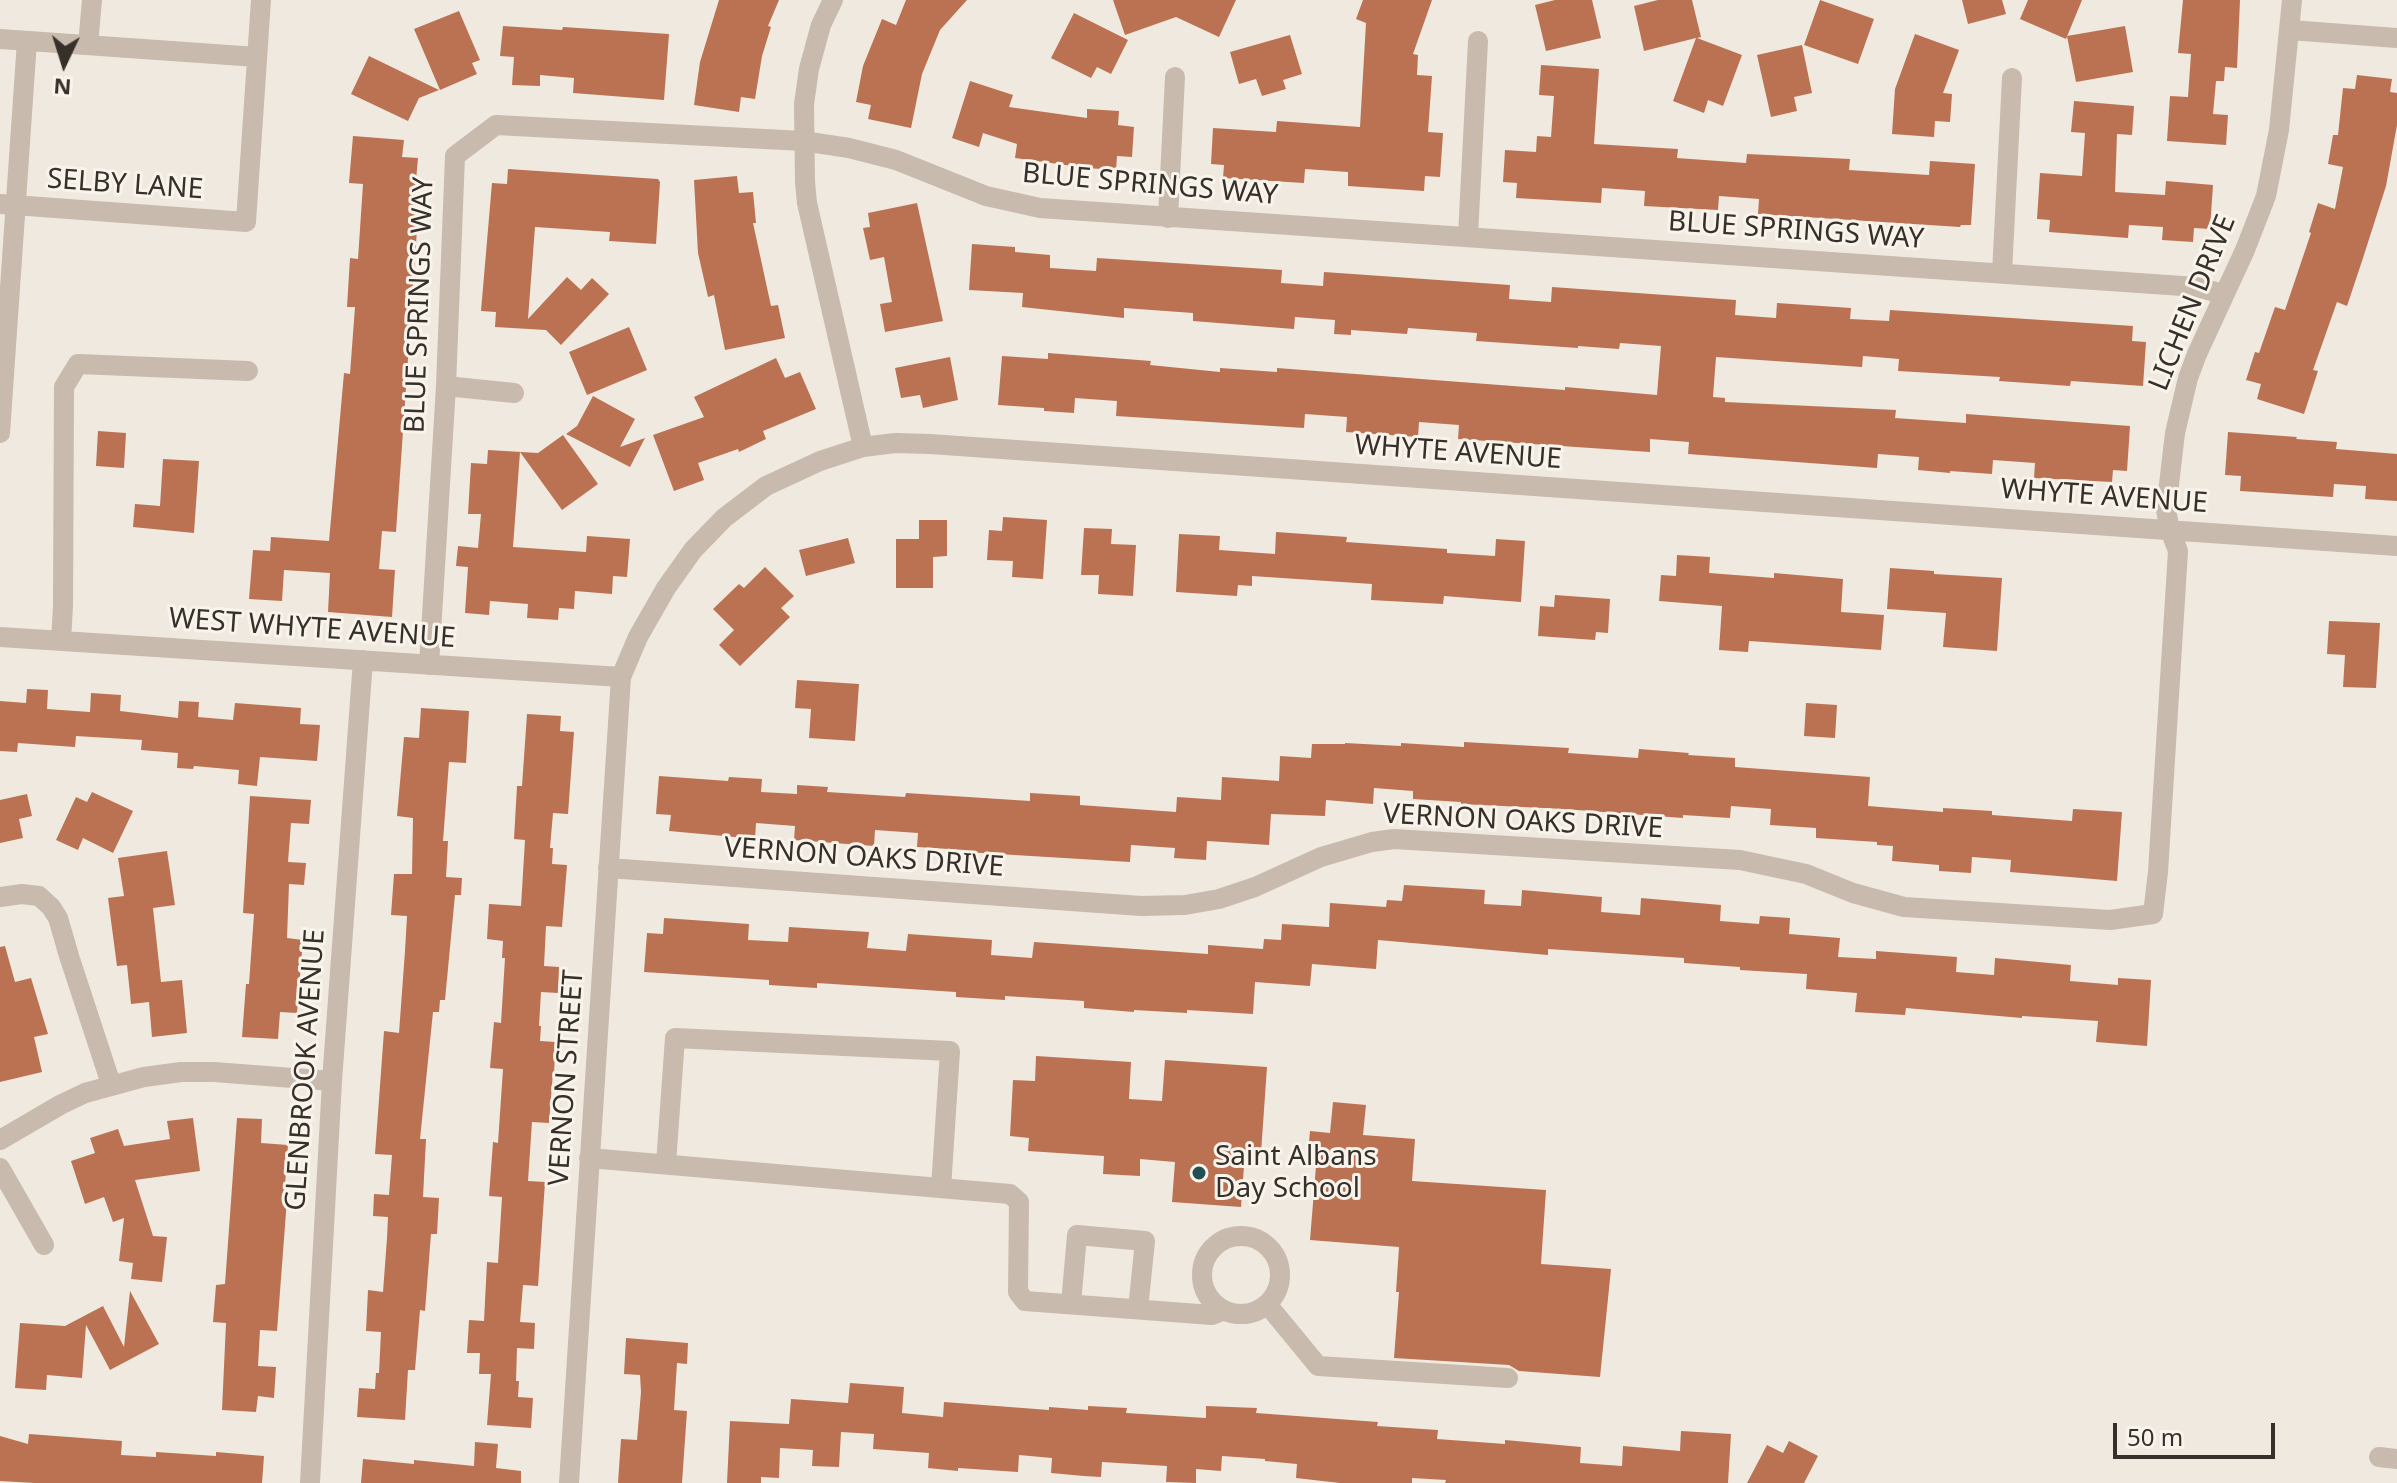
<!DOCTYPE html>
<html>
<head>
<meta charset="utf-8">
<style>
  body { margin:0 }
  #map { position:relative; width:2397px; height:1483px; overflow:hidden; background:#f0e9df; font-family:"Noto Sans",sans-serif }
  canvas { display:block }
  .north { position:absolute; left:24px; top:24px; width:80px; height:80px; -webkit-text-stroke:6px #f8f3eb; paint-order:stroke; rotate:184deg; font-size:22px; font-weight:700; line-height:32px; text-align:center; color:#362f2a }
  .north::after { content:''; display:block; margin:auto; width:28px; height:36px; background:#362f2a; clip-path:polygon(50% 0,100% 100%,50% 72%,0 100%) }
  .scale { position:absolute; left:2113px; top:1423px; width:162px; height:36px; box-sizing:border-box; border:4px solid #362f2a; border-top:0; padding-left:10px; font-size:24px; line-height:28px; white-space:nowrap; color:#362f2a; -webkit-text-stroke:6px #f8f3eb; paint-order:stroke }
</style>
</head>
<body>
<div id="map">
<canvas width="2397" height="1483"></canvas>
<div class="north">N</div>
<div class="scale">50 m</div>
</div>
<script>
const ctx = document.querySelector('canvas').getContext('2d');
ctx.lineJoin = 'round';
function paint(path, color) {
  ctx.fillStyle = color;
  ctx.fill(path, 'evenodd');
}
function toPath(rows) {
  const path = new Path2D();
  for (const r of rows) {
    if (r.length === 3) {
      path.moveTo(r[0] + r[2], r[1]);
      path.arc(r[0], r[1], r[2], 0, 2 * Math.PI);
      continue;
    }
    path.moveTo(r[0], r[1]);
    for (let i = 2; i < r.length; i += 2) path.lineTo(r[i], r[i + 1]);
  }
  return path;
}
function trace(path, color, width, dash) {
  ctx.strokeStyle = color;
  ctx.lineWidth = width;
  ctx.lineCap = dash ? 'butt' : 'round';
  ctx.setLineDash(dash || []);
  ctx.stroke(path);
}
function label(font, color, halo, rows, align = 'center') {
  ctx.font = font + ' "Noto Sans",sans-serif';
  ctx.lineWidth = 6;
  ctx.setLineDash([]);
  ctx.textBaseline = 'middle';
  ctx.strokeStyle = halo;
  ctx.fillStyle = color;
  for (const [text, x, y, turn = 0] of rows) {
    ctx.save();
    ctx.translate(x, y);
    ctx.rotate((+turn || 0) * Math.PI / 180);
    ctx.textAlign = isNaN(turn) ? turn : align;
    if (halo) ctx.strokeText(text, 0, 0);
    ctx.fillText(text, 0, 0);
    ctx.restore();
  }
}
const building = toPath([
  [719,0,779,0,768,26,771,27,762,56,755,99,741,97,739,112,694,105,700,62],
  [906,0,967,0,940,30,922,74,911,128,868,119,871,105,856,102,863,66,882,19,896,25],
  [1113,0,1236,0,1219,37,1176,17,1125,35],
  [1363,0,1432,0,1413,54,1418,55,1417,75,1432,76,1428,132,1443,133,1440,177,1425,176,1424,191,1348,186,1348,172,1305,169,1304,183,1223,178,1224,165,1211,164,1213,128,1276,132,1277,121,1360,127,1366,23,1356,19],
  [1555,0,1592,0,1601,38,1546,51,1535,5],
  [1658,0,1692,0,1701,37,1697,38,1742,55,1723,106,1708,100,1704,113,1673,101,1696,38,1644,51,1634,6],
  [1820,0,1874,19,1858,64,1804,45],
  [1962,0,2002,0,2006,14,1968,24],
  [2028,0,2082,0,2066,39,2020,19],
  [2183,0,2240,0,2237,68,2225,67,2224,81,2216,81,2213,114,2228,115,2226,145,2167,141,2170,96,2188,97,2191,54,2178,53],
  [459,11,480,60,472,63,477,74,440,90,414,29],
  [1074,13,1128,40,1111,74,1097,67,1091,78,1051,58],
  [503,26,562,30,563,27,669,34,664,100,573,93,574,78,540,75,540,86,512,85,514,57,500,56],
  [2125,26,2133,72,2076,82,2067,36],
  [1915,34,1959,50,1943,93,1952,94,1950,122,1935,121,1934,137,1892,134,1895,89],
  [1290,35,1302,74,1283,80,1286,89,1262,96,1256,79,1239,84,1230,52],
  [1802,45,1812,93,1794,97,1797,111,1771,117,1757,55],
  [369,56,439,90,419,98,408,121,351,94],
  [1541,65,1599,69,1594,144,1678,149,1677,158,1746,163,1747,154,1850,159,1849,170,1929,175,1930,161,1975,164,1971,225,1961,225,1960,227,1758,214,1759,199,1719,196,1718,210,1644,206,1645,191,1602,188,1601,203,1516,198,1517,183,1503,182,1505,150,1536,152,1537,136,1551,137,1554,96,1539,95],
  [2357,75,2392,79,2390,92,2397,93,2397,125,2386,186,2363,258,2347,306,2337,302,2313,370,2318,371,2304,414,2257,399,2261,384,2246,380,2255,352,2259,353,2275,307,2285,310,2311,233,2309,232,2318,203,2335,209,2343,167,2328,164,2333,135,2338,135,2343,88,2355,89],
  [970,81,1013,95,1009,107,1087,118,1087,109,1119,111,1118,125,1134,127,1132,157,1117,156,1116,170,1087,168,1015,158,1017,144,983,133,979,147,952,138],
  [2074,101,2134,106,2132,135,2117,134,2115,192,2165,195,2166,181,2213,185,2210,229,2194,228,2193,242,2162,240,2163,227,2129,225,2128,238,2049,232,2050,220,2037,219,2040,173,2082,176,2085,133,2071,132],
  [353,136,404,140,402,157,418,158,413,214,418,215,396,532,382,531,379,569,395,570,392,617,328,612,330,573,284,570,282,601,249,599,253,550,270,551,271,537,329,541,344,373,350,374,355,307,347,307,350,258,358,259,363,184,349,183],
  [508,169,658,179,660,182,656,244,609,241,610,232,535,227,528,319,567,277,581,290,592,278,609,294,561,345,546,330,495,327,496,312,481,311,492,183,507,184],
  [737,176,739,193,753,192,756,223,753,223,771,306,778,305,785,338,725,350,714,295,708,297,698,253,694,180],
  [917,203,943,321,885,332,880,304,892,302,884,257,870,260,863,228,870,227,868,213],
  [972,244,1015,247,1015,252,1050,255,1050,268,1096,271,1097,258,1282,270,1281,283,1323,286,1324,272,1510,285,1509,299,1551,302,1552,287,1736,300,1735,315,1776,318,1777,303,1851,308,1850,319,1889,321,1890,310,2133,326,2132,341,2146,342,2143,386,2071,381,2070,386,1999,381,2000,377,1898,371,1899,359,1863,356,1862,367,1716,357,1713,397,1725,398,1725,402,1896,410,1895,418,1966,423,1966,414,2130,426,2127,471,2113,470,2112,482,2034,478,2035,463,1993,460,1992,474,1950,471,1950,473,1918,470,1919,457,1878,454,1877,468,1688,454,1689,442,1650,439,1650,452,1458,439,1459,425,1419,422,1418,437,1346,432,1347,417,1305,414,1304,428,1116,416,1117,401,1075,398,1074,413,1044,411,1044,408,998,405,1002,356,1048,359,1048,353,1151,361,1150,365,1220,372,1220,368,1277,372,1277,368,1565,390,1565,387,1657,395,1661,346,1620,343,1619,349,1578,346,1578,348,1476,341,1477,333,1408,328,1407,334,1351,330,1351,335,1334,334,1335,320,1295,317,1294,329,1193,321,1193,313,1124,308,1124,318,1022,307,1023,293,969,290],
  [629,327,647,370,587,395,569,352],
  [950,357,958,400,923,408,920,395,901,398,895,368],
  [776,358,785,378,800,372,816,409,763,431,766,439,739,452,738,449,698,463,704,480,674,491,653,435,704,417,694,397],
  [593,396,635,419,620,447,645,438,630,467,566,434,577,426],
  [98,431,126,433,124,468,96,466],
  [2228,432,2297,437,2296,439,2337,442,2336,449,2397,454,2397,501,2365,499,2366,486,2334,484,2333,497,2240,491,2241,476,2225,475],
  [563,435,598,484,562,510,520,452,513,547,586,552,587,536,630,539,627,577,613,576,612,594,575,591,574,609,559,608,558,620,527,618,528,604,490,601,489,615,465,613,468,567,456,566,458,546,478,548,481,514,468,514,471,463,487,464,488,450,538,453],
  [163,459,199,461,194,533,133,527,135,504,160,506],
  [1003,517,1047,520,1043,579,1012,577,1013,561,987,560,989,530,1002,531],
  [919,520,947,520,947,556,933,557,933,588,896,588,896,539,919,539],
  [1084,528,1112,529,1111,544,1136,545,1133,596,1098,594,1099,575,1081,575],
  [1276,532,1347,537,1346,542,1447,549,1447,553,1495,556,1496,539,1525,541,1521,602,1444,596,1443,604,1371,600,1372,584,1252,576,1252,586,1238,585,1237,596,1176,592,1179,534,1220,536,1219,550,1275,554],
  [848,538,855,563,806,576,799,550],
  [1677,555,1710,557,1709,573,1774,578,1774,573,1843,579,1841,612,1884,615,1881,650,1749,641,1748,652,1719,650,1722,606,1659,601,1661,575,1676,576],
  [765,567,794,596,781,608,790,617,740,666,719,645,734,630,713,609,739,584,744,588],
  [1890,568,1934,571,1934,574,2002,578,1997,651,1943,647,1946,613,1887,609],
  [1555,595,1610,599,1608,633,1596,632,1595,640,1538,636,1540,606,1554,607],
  [2329,621,2380,623,2376,688,2343,687,2345,655,2327,654],
  [797,680,859,684,855,741,809,738,811,709,795,708],
  [27,689,48,690,47,709,90,712,91,693,121,695,120,711,178,718,179,701,199,702,198,717,233,720,235,703,301,708,300,724,320,725,317,761,260,757,257,786,238,784,239,770,194,766,193,769,177,768,178,753,141,750,142,740,76,736,75,747,18,743,17,752,0,751,0,701,26,703],
  [1806,703,1837,705,1835,738,1804,736],
  [421,708,469,711,466,763,449,762,443,841,448,841,446,877,462,878,461,895,455,895,445,1000,440,1000,439,1012,433,1012,420,1139,426,1139,423,1197,439,1198,437,1234,431,1234,425,1311,420,1310,415,1370,408,1370,405,1420,357,1417,359,1388,375,1389,376,1373,379,1373,381,1332,366,1331,368,1290,383,1292,387,1238,388,1217,373,1216,374,1194,389,1195,392,1155,375,1154,384,1031,399,1033,405,951,407,916,391,915,394,874,412,874,413,818,397,816,404,737,419,738],
  [527,714,561,716,560,731,574,732,568,814,553,813,550,848,553,848,552,864,567,865,562,927,546,926,544,966,559,967,558,993,541,992,539,1026,541,1026,540,1041,556,1042,554,1072,553,1072,549,1123,532,1122,528,1181,545,1182,538,1286,523,1285,520,1322,535,1323,534,1349,517,1348,516,1381,519,1381,518,1397,533,1398,531,1428,487,1425,491,1374,479,1374,480,1353,467,1353,469,1320,484,1321,487,1262,498,1263,502,1197,489,1196,493,1142,498,1143,503,1069,490,1068,494,1022,501,1023,505,958,502,958,503,941,487,939,489,904,521,906,525,840,514,839,517,786,522,786],
  [1464,742,1569,748,1568,753,1638,758,1639,749,1689,753,1688,755,1735,758,1735,767,1870,777,1868,806,1943,812,1943,808,1992,811,1992,815,2072,821,2073,809,2122,812,2117,881,2010,872,2011,860,1972,857,1971,873,1939,871,1939,865,1892,861,1893,846,1877,845,1877,842,1816,838,1816,828,1770,825,1771,809,1731,806,1730,818,1683,815,1683,818,1564,809,1461,804,1461,802,1413,799,1413,791,1374,788,1373,804,1326,800,1325,816,1271,814,1269,845,1207,841,1206,860,1174,858,1175,848,1131,845,1130,862,965,852,965,850,917,847,918,833,875,830,874,846,794,840,795,826,756,823,755,839,724,836,669,831,671,815,656,814,659,776,728,781,729,777,762,779,761,792,797,794,797,785,828,787,827,792,905,797,906,793,1030,801,1030,793,1080,796,1080,805,1176,812,1177,797,1221,800,1222,777,1279,781,1280,756,1311,758,1312,744,1345,744,1345,743,1401,746,1401,743,1464,747],
  [92,792,133,811,113,853,83,838,78,850,56,840,76,797,87,802],
  [27,794,32,816,19,819,23,838,0,843,0,800],
  [250,796,311,800,309,824,291,823,288,862,306,863,304,885,289,884,287,938,303,940,297,1013,280,1012,278,1039,242,1037,246,984,249,984,254,914,243,913],
  [167,851,175,905,153,908,161,982,182,980,187,1033,152,1037,149,1002,131,1004,127,965,117,966,108,898,124,896,118,858],
  [1404,885,1485,890,1484,904,1521,906,1522,890,1602,897,1601,912,1640,915,1641,898,1721,905,1720,921,1759,924,1760,916,1790,918,1789,934,1840,938,1838,957,1876,959,1876,951,1957,957,1956,972,1994,975,1995,958,2071,965,2070,981,2118,985,2118,978,2151,980,2147,1046,2096,1042,2098,1021,2022,1016,2022,1018,1906,1008,1905,1015,1855,1012,1857,993,1806,989,1807,974,1740,970,1740,967,1684,963,1684,958,1548,949,1548,955,1378,940,1376,969,1312,964,1310,986,1255,982,1253,1014,1187,1010,1187,1013,1134,1010,1134,1012,1084,1008,1084,1001,1005,996,1005,1000,956,997,956,992,817,983,817,988,769,985,769,980,644,972,647,933,663,934,664,918,749,924,748,940,788,942,789,927,869,932,867,948,906,951,908,934,992,940,991,955,1032,958,1034,942,1208,954,1208,945,1263,949,1264,939,1281,940,1282,924,1329,927,1330,903,1386,907,1387,900,1402,901],
  [5,946,15,982,31,978,48,1034,34,1037,42,1072,0,1082,0,947],
  [1036,1056,1131,1062,1129,1099,1162,1101,1165,1060,1267,1067,1260,1167,1244,1166,1241,1207,1172,1202,1175,1162,1140,1159,1140,1176,1103,1174,1104,1156,1028,1151,1029,1138,1010,1136,1013,1080,1035,1081],
  [1333,1102,1366,1105,1363,1135,1415,1139,1412,1181,1546,1190,1541,1264,1611,1269,1600,1377,1519,1371,1509,1365,1394,1358,1399,1292,1396,1292,1399,1247,1310,1240,1316,1166,1307,1165,1310,1131,1330,1133],
  [193,1118,200,1171,135,1180,153,1236,167,1237,162,1282,131,1279,133,1263,119,1261,124,1218,113,1222,104,1197,85,1204,71,1161,95,1153,90,1138,118,1129,124,1146,170,1139,167,1121],
  [237,1118,262,1119,261,1143,288,1145,285,1185,288,1186,277,1331,260,1330,258,1366,276,1367,274,1398,258,1396,256,1412,222,1410,226,1323,213,1322,216,1285,225,1284],
  [130,1291,159,1344,110,1370,86,1325,82,1378,47,1375,46,1390,15,1388,20,1323,65,1326,103,1306,124,1347],
  [626,1338,688,1343,687,1364,677,1363,674,1410,687,1411,682,1483,618,1483,621,1439,637,1440,641,1392,640,1375,624,1374],
  [850,1383,904,1387,902,1413,943,1417,944,1402,1049,1410,1049,1407,1088,1410,1088,1406,1127,1408,1126,1413,1206,1418,1206,1406,1257,1408,1256,1413,1378,1422,1377,1426,1438,1430,1437,1439,1505,1444,1505,1440,1581,1447,1580,1463,1622,1466,1623,1446,1680,1451,1681,1431,1731,1434,1728,1483,1445,1483,1446,1480,1412,1478,1412,1483,1340,1483,1296,1478,1297,1464,1265,1461,1265,1459,1222,1456,1221,1471,1196,1469,1196,1483,1166,1482,1167,1466,1102,1462,1101,1477,1084,1476,1051,1473,1052,1458,1019,1455,1018,1472,958,1468,958,1471,928,1468,929,1453,873,1449,874,1434,841,1432,839,1467,812,1466,813,1450,780,1448,779,1478,761,1477,761,1483,727,1483,730,1421,789,1424,791,1399,848,1403],
  [29,1434,122,1441,121,1455,156,1457,156,1452,216,1456,216,1452,264,1456,262,1483,35,1483,0,1481,0,1436,28,1444],
  [1789,1441,1818,1456,1804,1483,1747,1483,1767,1445,1783,1453],
  [475,1442,498,1444,496,1468,521,1471,521,1483,361,1483,363,1459,414,1464,414,1460,474,1466]
]);
const minor = toPath([
  [833,0,821,25,809,69,804,104,805,182,807,203,863,447],
  [2290,30,2397,38],
  [0,39,257,57],
  [88,45,92,0],
  [0,204,246,222,261,0],
  [1168,218,1175,77],
  [1468,236,1478,41],
  [2002,273,2012,78],
  [446,386,514,393],
  [0,433,27,41],
  [0,637,621,677],
  [61,641,63,606,64,387,78,364,248,371],
  [429,665,446,386,455,156,496,125,803,141,849,148,896,160,986,196,1040,208,2197,287,2223,294],
  [608,868,1141,906,1185,905,1219,899,1255,887,1321,857,1372,842,1394,839,1740,860,1806,874,1853,893,1904,907,2110,920,2153,914,2158,872,2178,551,2170,530,2166,510,2175,433,2188,378,2197,354,2245,250,2266,196,2279,130,2292,0],
  [0,897,22,894,39,896,51,907,58,918,69,956,111,1084],
  [0,1140,60,1105,85,1093,144,1077,181,1072,214,1072,332,1081],
  [589,1158,1010,1194,1019,1202,1018,1292,1025,1301,1212,1315,1224,1310],
  [666,1164,675,1038,950,1051,941,1188],
  [0,1168,44,1245],
  [1241,1275,39],
  [1071,1304,1077,1235,1145,1241,1138,1309],
  [1267,1304,1318,1366,1508,1378],
  [2379,1457,2397,1459],
  [310,1483,332,1081,363,660],
  [569,1483,621,677,638,637,666,588,693,550,724,518,766,486,820,461,863,447,895,443,930,444,2397,546]
]);
const markers = [
  [1199,1173,8,"#234e54"]
];
const streetNames = [
  ["SELBY LANE",125,185,4],
  ["BLUE SPRINGS WAY",1150,185,5],
  ["BLUE SPRINGS WAY",1796,231,4],
  ["LICHEN DRIVE",2193,303,-68],
  ["BLUE SPRINGS WAY",420,305,-88],
  ["WHYTE AVENUE",1458,453,4],
  ["WHYTE AVENUE",2104,497,4],
  ["WEST WHYTE AVENUE",312,629,4],
  ["VERNON OAKS DRIVE",1523,822,3],
  ["VERNON OAKS DRIVE",864,858,4],
  ["GLENBROOK AVENUE",306,1070,-86],
  ["VERNON STREET",567,1078,-86]
];
const poiNames = [
  ["Saint Albans",1215,1157],
  ["Day School",1215,1189]
];
paint(building, '#ba7253');
trace(minor, '#c8baac', 20);
for (const [x, y, r, color] of markers) {
  const dot = new Path2D();
  dot.arc(x, y, r, 0, 2 * Math.PI);
  ctx.fillStyle = color;
  ctx.fill(dot);
  trace(dot, '#f8f3eb', 3);
}
label('28px', '#362f2a', '#f8f3eb', streetNames);
label('28px', '#362f2a', '#f8f3eb', poiNames, 'left');
</script>
</body>
</html>
